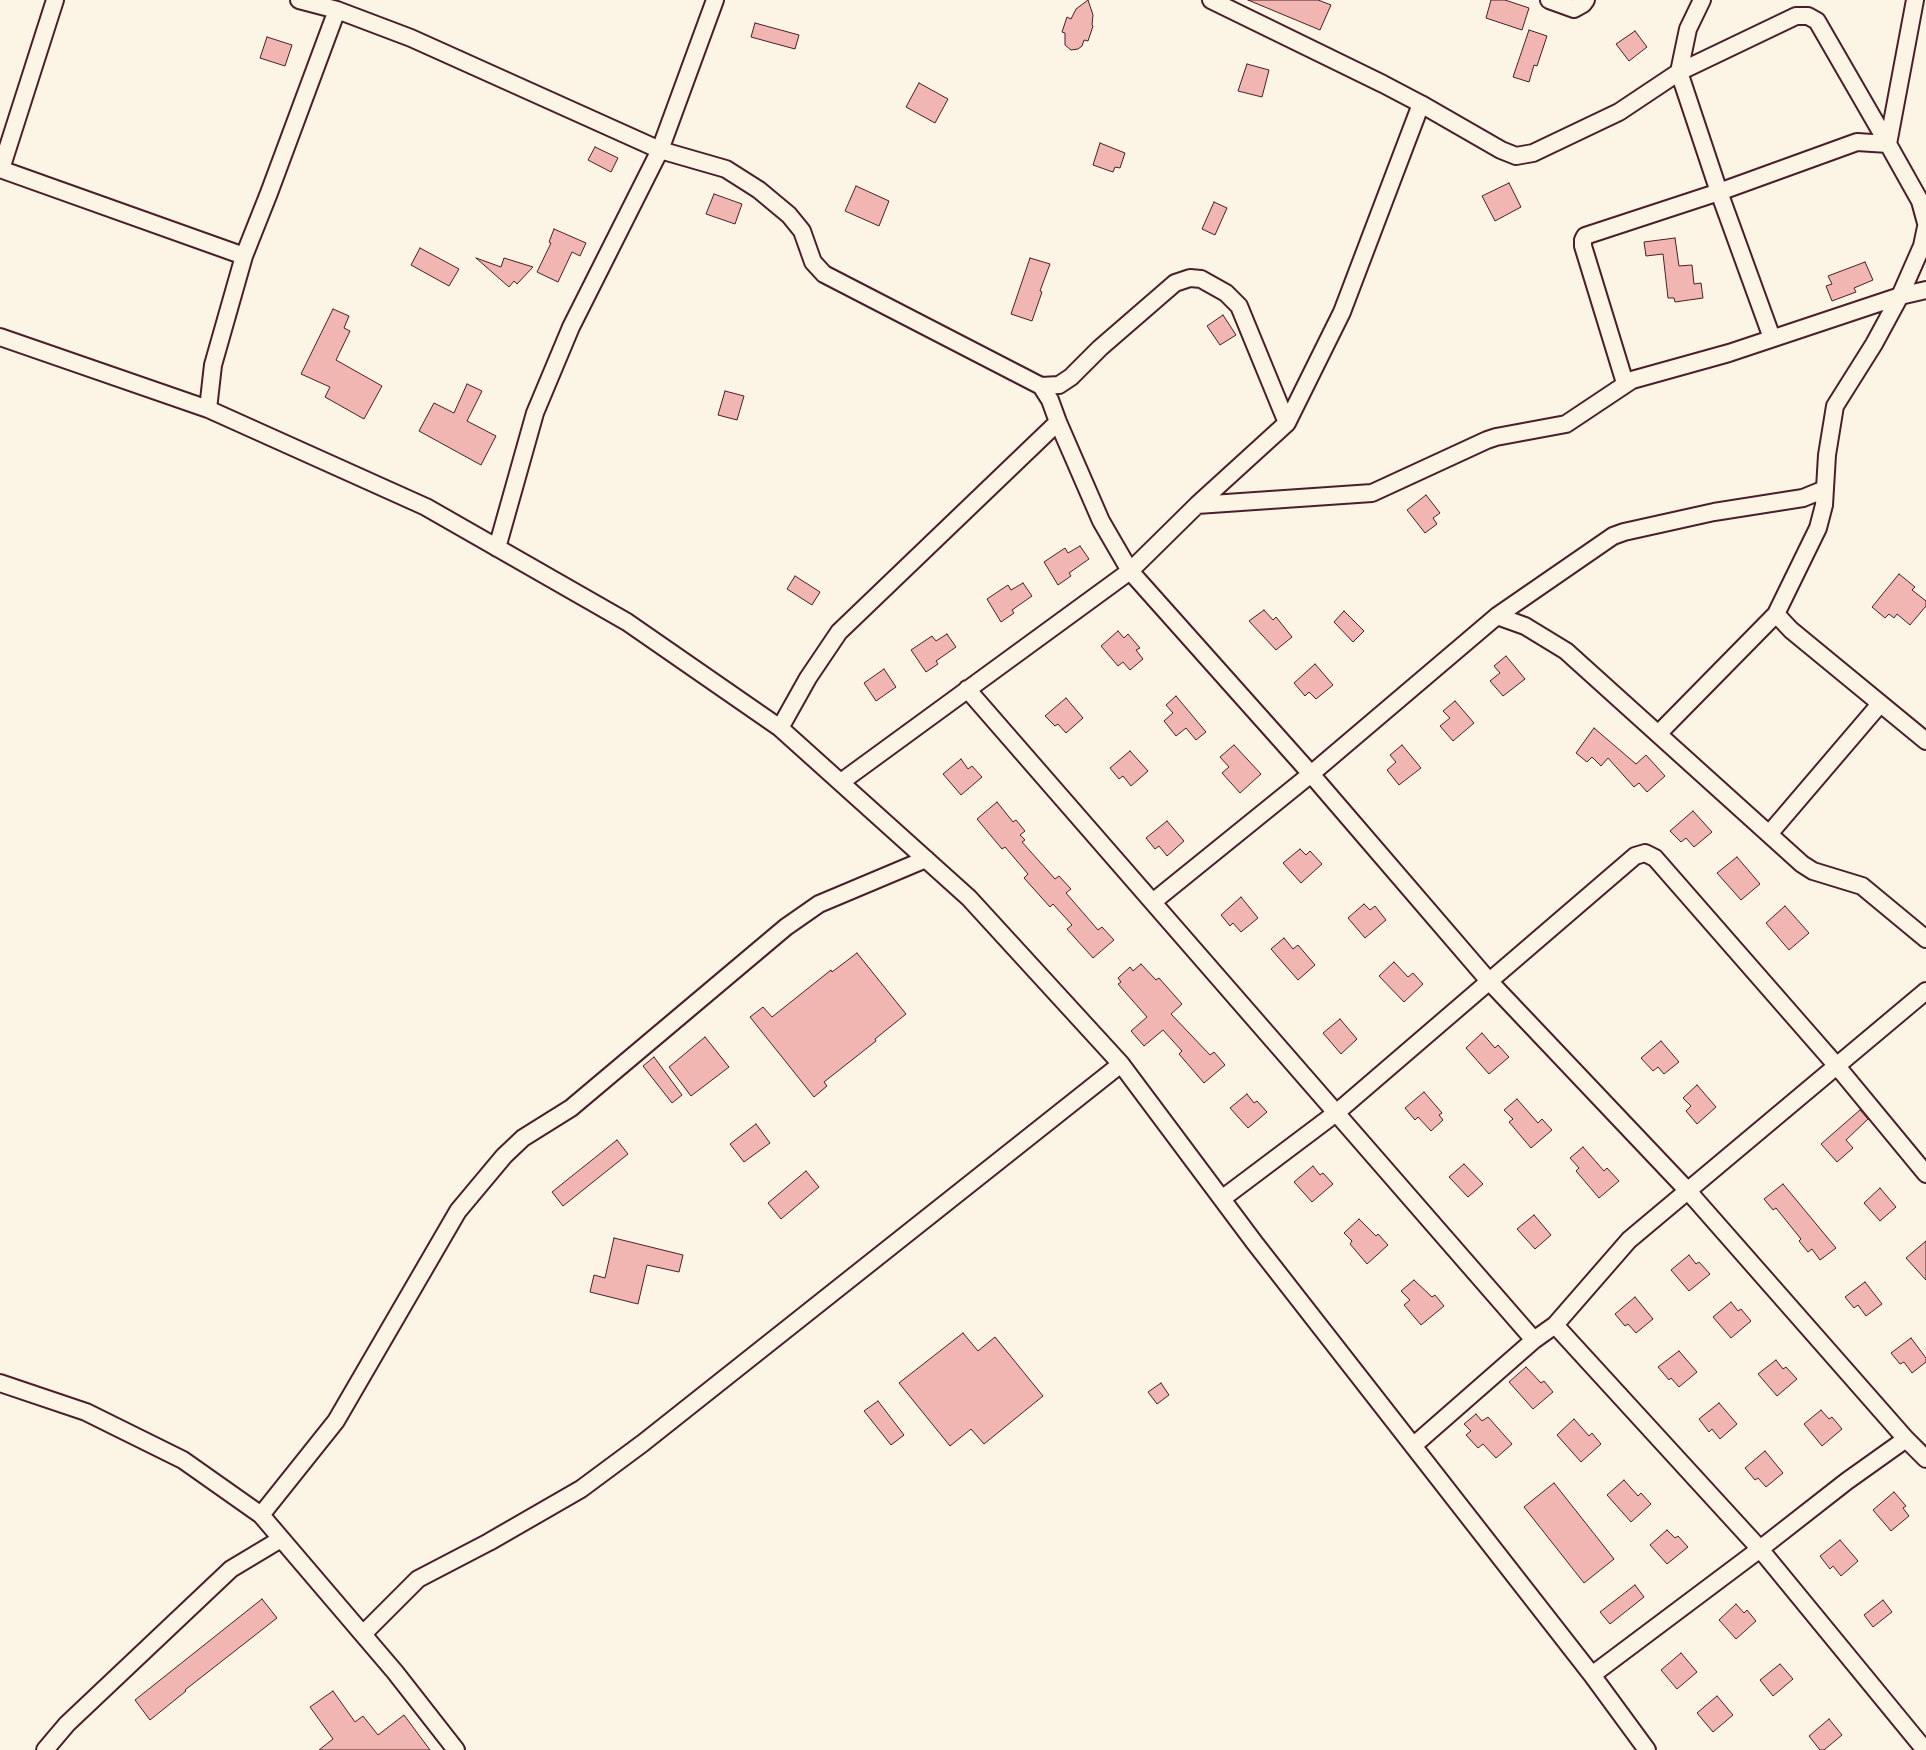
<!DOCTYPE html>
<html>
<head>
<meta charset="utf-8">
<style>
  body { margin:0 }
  canvas { display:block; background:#fcf5e5 }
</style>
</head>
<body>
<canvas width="1926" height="1750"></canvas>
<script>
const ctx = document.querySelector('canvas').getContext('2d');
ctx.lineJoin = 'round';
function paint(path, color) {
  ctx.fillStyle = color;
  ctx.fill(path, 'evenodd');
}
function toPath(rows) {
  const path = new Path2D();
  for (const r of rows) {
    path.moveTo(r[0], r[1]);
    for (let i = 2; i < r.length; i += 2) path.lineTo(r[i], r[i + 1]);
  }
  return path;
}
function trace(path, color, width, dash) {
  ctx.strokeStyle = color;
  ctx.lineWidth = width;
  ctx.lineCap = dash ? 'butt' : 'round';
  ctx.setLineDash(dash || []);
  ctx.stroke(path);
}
const building = toPath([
  [1088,0,1093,15,1092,25,1093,26,1088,41,1084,40,1082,46,1078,49,1071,50,1065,45,1065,33,1062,32,1067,17,1071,19,1076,9,1088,0],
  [1248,0,1318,0,1331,5,1320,30,1248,0],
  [1491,0,1505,0,1529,8,1522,30,1486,18,1491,0],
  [755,23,799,35,795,49,751,37,755,23],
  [1529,30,1547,36,1537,66,1534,65,1529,82,1513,77,1529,30],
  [1635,31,1647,47,1629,61,1616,44,1635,31],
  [267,37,292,45,285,66,260,58,267,37],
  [1247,64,1269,70,1262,97,1238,91,1247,64],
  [919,83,948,99,935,123,906,107,919,83],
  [1100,143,1125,153,1120,168,1115,167,1113,172,1093,165,1100,143],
  [595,147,618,158,611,172,588,160,595,147],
  [1509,183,1521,207,1495,221,1482,196,1509,183],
  [856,186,889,201,879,226,845,211,856,186],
  [714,194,742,204,735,224,706,214,714,194],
  [1214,202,1227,208,1215,235,1202,229,1214,202],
  [554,229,586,243,580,256,572,252,558,282,537,272,551,243,549,242,554,229],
  [1675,238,1679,266,1692,265,1694,284,1701,283,1703,298,1675,302,1674,298,1668,298,1663,254,1646,256,1644,242,1675,238],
  [420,248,459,269,449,286,411,265,420,248],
  [476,258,501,267,504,258,533,267,517,284,514,281,509,287,476,258],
  [1030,258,1050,264,1040,291,1042,292,1032,321,1011,314,1030,258],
  [1865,262,1873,280,1854,288,1856,292,1832,301,1826,286,1832,284,1828,276,1865,262],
  [333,309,349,316,344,328,350,331,336,360,382,386,364,419,325,397,330,387,301,374,333,309],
  [1223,315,1236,335,1220,345,1207,326,1223,315],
  [467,384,482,391,467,421,496,436,481,465,419,431,434,403,454,413,467,384],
  [725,391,744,396,737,420,718,415,725,391],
  [1426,495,1440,513,1433,518,1437,524,1425,533,1407,510,1426,495],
  [1080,546,1089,559,1069,573,1071,576,1058,585,1044,562,1065,548,1068,553,1080,546],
  [1899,574,1915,587,1912,590,1926,601,1926,606,1910,625,1897,614,1894,618,1889,614,1885,618,1872,607,1899,574],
  [795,576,820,592,812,605,787,589,795,576],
  [1023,583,1032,596,1012,610,1014,613,1001,622,987,599,1008,585,1011,590,1023,583],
  [1264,610,1273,620,1276,617,1292,637,1276,650,1249,621,1264,610],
  [1344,611,1364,631,1353,642,1334,622,1344,611],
  [1118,631,1124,638,1128,634,1140,648,1136,650,1143,659,1130,670,1123,662,1118,666,1101,646,1118,631],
  [947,634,956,647,936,661,938,664,926,672,911,650,932,636,936,641,947,634],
  [1506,656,1525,679,1503,696,1490,681,1500,673,1494,666,1506,656],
  [1315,664,1333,685,1316,699,1309,692,1305,696,1294,683,1315,664],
  [884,669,896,687,876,701,864,683,884,669],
  [1176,696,1206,732,1196,740,1186,728,1176,736,1164,721,1173,713,1166,705,1176,696],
  [1066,698,1083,718,1066,733,1058,724,1055,726,1045,716,1066,698],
  [1455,701,1474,723,1453,741,1440,726,1450,718,1443,711,1455,701],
  [1594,728,1636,764,1646,755,1665,776,1647,792,1639,783,1634,787,1608,758,1601,766,1592,757,1587,762,1576,753,1594,728],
  [1234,745,1261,774,1240,793,1222,773,1229,767,1220,757,1234,745],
  [1402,745,1421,768,1399,785,1387,770,1396,762,1390,755,1402,745],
  [1130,751,1148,771,1131,786,1123,776,1119,779,1110,768,1130,751],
  [961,759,968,769,972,766,982,777,961,795,943,774,961,759],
  [997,802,1013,822,1016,820,1025,831,1020,835,1025,840,1022,842,1055,879,1059,876,1071,889,1066,893,1098,930,1102,927,1114,940,1093,958,1067,929,1072,925,1053,904,1050,907,1024,878,1028,874,1005,847,1002,849,977,819,997,802],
  [1693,811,1712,832,1694,847,1686,838,1681,842,1670,831,1693,811],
  [1167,821,1184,841,1167,856,1159,846,1155,849,1146,838,1167,821],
  [1300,849,1306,855,1310,851,1322,864,1301,883,1283,863,1300,849],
  [1737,857,1760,884,1741,900,1717,873,1737,857],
  [1241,897,1258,918,1241,932,1233,923,1230,926,1221,915,1241,897],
  [1364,904,1370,910,1375,906,1386,920,1365,938,1348,918,1364,904],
  [1785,906,1809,933,1789,950,1766,923,1785,906],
  [1284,938,1293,949,1298,945,1315,965,1298,980,1271,949,1284,938],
  [857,953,906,1014,875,1039,876,1041,824,1082,827,1086,814,1097,750,1017,763,1007,772,1017,831,970,832,972,857,953],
  [1394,962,1408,977,1413,973,1423,984,1404,1002,1379,976,1394,962],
  [1141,964,1156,980,1159,978,1182,1004,1171,1014,1210,1055,1214,1052,1225,1065,1204,1083,1179,1054,1182,1051,1163,1030,1144,1046,1131,1031,1147,1017,1118,984,1121,982,1118,978,1130,967,1133,971,1141,964],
  [1340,1019,1357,1039,1341,1054,1323,1033,1340,1019],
  [1482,1033,1495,1048,1498,1045,1509,1057,1489,1074,1466,1048,1482,1033],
  [705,1037,729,1067,691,1096,669,1067,705,1037],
  [1661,1041,1679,1062,1664,1074,1658,1067,1653,1071,1641,1058,1661,1041],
  [654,1057,682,1095,672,1103,643,1066,654,1057],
  [1697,1085,1716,1107,1697,1124,1686,1111,1691,1106,1683,1098,1697,1085],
  [1424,1092,1442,1113,1439,1115,1443,1120,1431,1131,1418,1117,1415,1120,1405,1108,1424,1092],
  [1247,1094,1254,1103,1257,1101,1267,1112,1248,1128,1230,1108,1247,1094],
  [1517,1099,1538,1123,1542,1119,1552,1130,1531,1148,1509,1122,1513,1119,1504,1110,1517,1099],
  [1860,1110,1868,1119,1846,1140,1853,1148,1837,1162,1821,1144,1860,1110],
  [756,1124,770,1143,744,1162,730,1144,756,1124],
  [617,1140,628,1154,563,1206,552,1192,617,1140],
  [1583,1147,1604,1171,1607,1168,1619,1181,1599,1198,1576,1171,1579,1168,1570,1158,1583,1147],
  [1464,1164,1483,1184,1468,1197,1449,1177,1464,1164],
  [1313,1166,1320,1175,1323,1173,1333,1184,1312,1202,1294,1182,1313,1166],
  [806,1171,819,1187,781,1219,768,1203,806,1171],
  [1783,1184,1836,1248,1820,1260,1812,1249,1808,1252,1799,1241,1801,1239,1776,1208,1773,1210,1764,1199,1783,1184],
  [1880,1188,1896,1207,1880,1221,1864,1203,1880,1188],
  [1534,1215,1551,1235,1535,1249,1517,1229,1534,1215],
  [1359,1219,1376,1236,1378,1234,1388,1245,1367,1264,1350,1244,1352,1241,1344,1233,1359,1219],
  [614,1238,683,1255,679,1272,647,1265,638,1304,590,1292,594,1275,605,1278,614,1238],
  [1926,1241,1926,1280,1906,1258,1926,1241],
  [1689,1255,1696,1264,1699,1262,1710,1274,1689,1291,1671,1270,1689,1255],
  [1414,1280,1432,1297,1435,1295,1444,1306,1421,1325,1404,1305,1410,1300,1401,1291,1414,1280],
  [1865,1282,1882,1304,1866,1316,1858,1305,1854,1308,1845,1297,1865,1282],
  [1635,1297,1653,1319,1636,1333,1628,1324,1625,1326,1615,1314,1635,1297],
  [1731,1302,1738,1311,1741,1309,1751,1321,1731,1338,1713,1317,1731,1302],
  [963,1333,978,1351,995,1337,1043,1396,984,1444,971,1429,950,1446,899,1383,963,1333],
  [1911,1338,1926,1358,1926,1362,1912,1373,1904,1362,1900,1364,1891,1353,1911,1338],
  [1679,1351,1697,1372,1679,1387,1671,1378,1669,1380,1658,1367,1679,1351],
  [1776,1360,1783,1369,1786,1367,1797,1379,1777,1396,1758,1374,1776,1360],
  [1526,1367,1541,1383,1544,1381,1553,1392,1533,1409,1509,1382,1526,1367],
  [1161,1383,1169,1395,1157,1404,1148,1392,1161,1383],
  [878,1401,904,1435,891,1445,864,1411,878,1401],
  [1719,1403,1737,1424,1720,1439,1712,1429,1709,1432,1699,1419,1719,1403],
  [1821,1410,1829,1419,1832,1417,1842,1429,1822,1446,1804,1424,1821,1410],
  [1476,1414,1482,1421,1488,1417,1512,1444,1496,1458,1483,1444,1478,1448,1466,1435,1471,1431,1464,1424,1476,1414],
  [1574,1419,1589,1436,1592,1433,1601,1444,1581,1462,1557,1435,1574,1419],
  [1765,1451,1783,1473,1766,1487,1758,1478,1755,1480,1745,1468,1765,1451],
  [1624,1480,1638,1496,1641,1493,1651,1504,1631,1522,1607,1495,1624,1480],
  [1554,1483,1614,1559,1584,1583,1524,1507,1554,1483],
  [1894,1492,1906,1506,1903,1508,1909,1516,1891,1531,1873,1510,1894,1492],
  [1667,1530,1675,1538,1678,1536,1688,1547,1667,1564,1650,1545,1667,1530],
  [1840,1540,1858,1561,1841,1576,1833,1566,1830,1569,1820,1556,1840,1540],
  [1635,1585,1644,1597,1610,1624,1600,1612,1635,1585],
  [262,1599,277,1618,185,1690,186,1691,150,1720,135,1700,262,1599],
  [1883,1600,1892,1612,1873,1627,1864,1615,1883,1600],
  [1736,1604,1744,1613,1747,1610,1756,1621,1736,1639,1719,1620,1736,1604],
  [1681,1653,1697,1672,1677,1689,1661,1670,1681,1653],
  [1780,1664,1793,1679,1773,1696,1760,1680,1780,1664],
  [333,1691,355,1722,363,1716,378,1735,404,1715,430,1750,319,1750,333,1739,310,1707,333,1691],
  [1717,1696,1733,1715,1713,1732,1697,1713,1717,1696],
  [1829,1719,1842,1735,1824,1750,1820,1750,1809,1736,1829,1719]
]);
const street = toPath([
  [299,0,337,10,411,38,660,150,726,169,759,190,789,215,802,231,813,262,824,274,1041,386,1050,400,1058,422,1101,521,1130,571,1197,505,1287,423,1342,312,1421,104,1383,84,1211,0],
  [1549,0,1574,9,1583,4,1586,0],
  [1702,0,1688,29,1679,72,1719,192,1772,338],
  [1421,104,1501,150,1516,156,1533,153,1619,112,1679,72,1796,16,1808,16,1817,21,1888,144,1920,201,1926,223],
  [0,169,244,256],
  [1,169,55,0],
  [0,337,208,409,426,507,627,622,780,728,969,898,1121,1064,1254,1242,1592,1675,1647,1750],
  [1625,383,1583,246,1583,240,1585,236,1719,192,1857,142,1888,144,1915,0],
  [1041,386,1059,385,1071,377,1100,348,1175,283,1190,278,1201,279,1226,293,1239,306,1287,423],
  [208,409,213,365,244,256,269,193,337,10],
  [1197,505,1372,493,1487,440,1496,437,1566,424,1632,380,1729,353,1900,296,1926,290],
  [497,548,535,413,571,327,660,150,715,0],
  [1776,614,1791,630,1926,741],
  [1497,616,1525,626,1566,651,1802,864,1813,871,1862,886,1926,939],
  [967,689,1534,1340],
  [780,728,808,678,839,632,1058,422],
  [1658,734,1776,614,1818,528,1824,505,1827,455,1835,406,1874,344,1900,296,1922,246,1926,227],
  [841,782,1130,571,1311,774,1489,981,1688,1191,1906,1439,1926,1459],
  [1769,834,1880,704],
  [1154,901,1311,774,1497,616,1613,536,1624,532,1714,512,1803,498,1825,489],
  [1223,1198,1336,1113,1635,856,1645,853,1655,858,1836,1065,1926,1174],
  [1555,1325,1760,1549,1925,1750],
  [0,1383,86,1412,183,1460,261,1515,395,1672,456,1750],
  [1413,1446,1534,1340,1555,1325,1629,1240,1926,991],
  [261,1515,336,1421,458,1211,504,1156,523,1138,571,1108,786,927,819,904,926,859],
  [363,1634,418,1579,489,1542,581,1489,643,1443,1121,1064],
  [1592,1675,1760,1549,1847,1481,1906,1439],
  [45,1750,67,1724,231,1569,281,1539]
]);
paint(building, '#f1b5b2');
trace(building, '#4a1f2b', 1);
trace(street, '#4a1f2b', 20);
trace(street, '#fcf5e5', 16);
</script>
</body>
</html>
